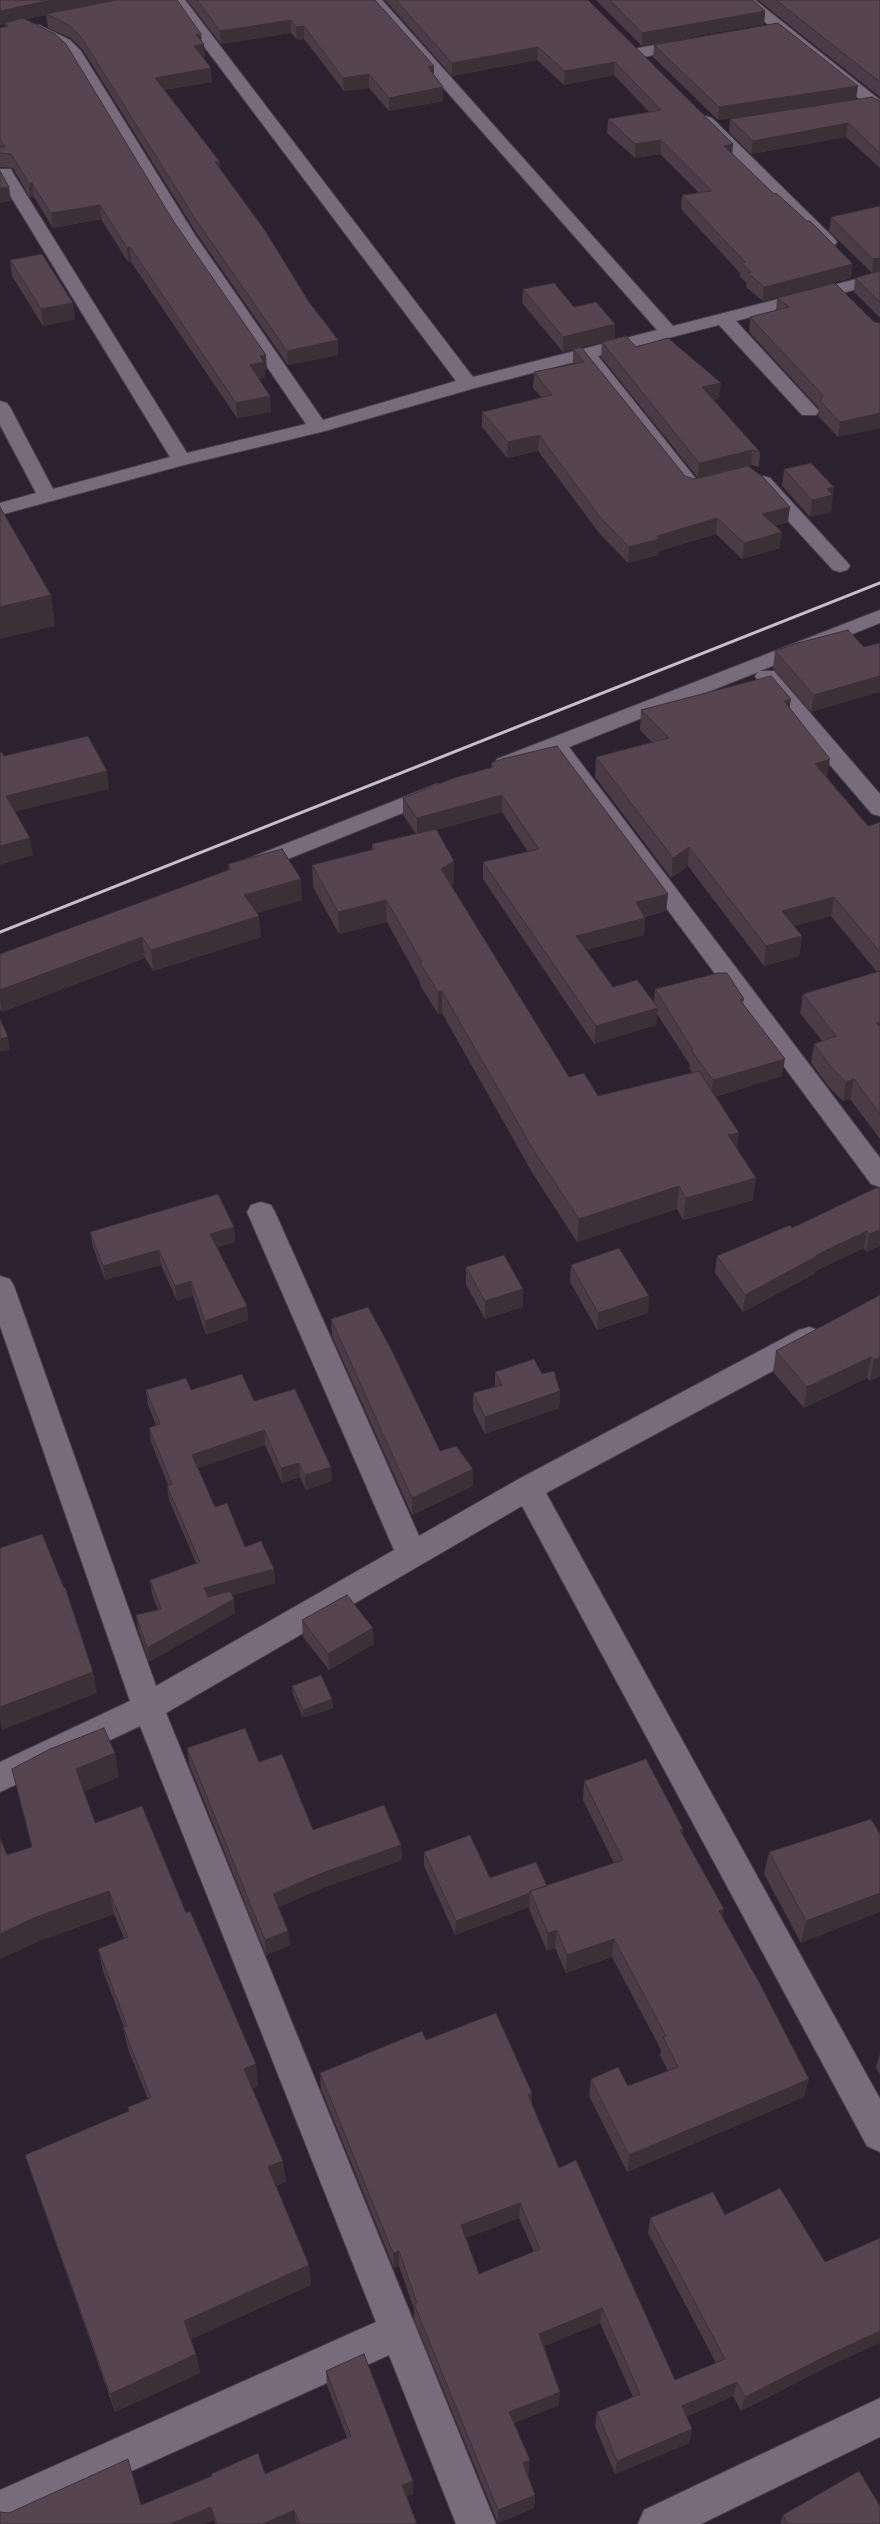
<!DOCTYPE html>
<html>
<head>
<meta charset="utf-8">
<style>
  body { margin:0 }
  canvas { display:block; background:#2b212f }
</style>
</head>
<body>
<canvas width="880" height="2524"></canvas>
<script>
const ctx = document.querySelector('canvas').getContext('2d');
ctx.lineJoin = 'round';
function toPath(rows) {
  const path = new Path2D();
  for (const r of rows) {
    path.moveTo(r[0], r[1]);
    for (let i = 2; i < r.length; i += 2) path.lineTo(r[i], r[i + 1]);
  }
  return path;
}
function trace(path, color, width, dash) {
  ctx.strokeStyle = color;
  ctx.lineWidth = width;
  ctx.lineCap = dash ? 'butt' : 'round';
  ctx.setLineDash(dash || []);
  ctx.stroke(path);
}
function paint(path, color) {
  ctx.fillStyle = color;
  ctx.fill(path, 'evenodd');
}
const minor = toPath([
  [169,0,185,0,473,377,657,330,366,0,382,0,673,326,880,273,880,283,736,321,819,411,816,415,802,415,719,325,598,356,697,480,717,475,724,477,727,481,724,485,692,493,685,491,582,360,475,388,325,431,184,465,0,515,0,503,36,493,0,425,0,401,7,403,10,407,53,489,170,457,0,179,0,169,11,169,13,173,187,453,306,424,177,235,69,57,58,46,29,31,26,28,29,25,39,25,70,40,81,51,195,235,323,420,456,381,169,0],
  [738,0,755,0,880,100,880,113,874,111,738,0],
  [689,39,697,44,695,47,638,58,630,53,638,48,689,39],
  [706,116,712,118,834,238,837,242,834,246,822,246,700,124,698,121,700,118,706,116],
  [763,476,770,478,847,562,850,566,847,570,840,572,833,570,756,486,753,482,756,478,763,476],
  [880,610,880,623,760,671,774,671,880,794,880,816,872,814,758,681,755,676,758,672,569,747,880,1158,880,1187,871,1184,552,754,505,771,497,769,494,764,497,759,880,610],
  [437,784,445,786,448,791,445,796,258,871,250,874,242,871,238,866,242,861,437,784],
  [261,1202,271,1205,275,1212,419,1536,517,1480,799,1330,809,1327,819,1330,823,1338,819,1346,546,1493,880,2099,880,2152,867,2146,522,1506,166,1713,496,2524,456,2524,389,2355,14,2524,0,2524,0,2490,376,2322,140,1726,0,1792,0,1762,130,1701,0,1326,0,1276,10,1279,14,1286,156,1686,394,1550,247,1212,251,1205,261,1202],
  [880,2398,880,2437,701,2524,638,2524,644,2510,880,2398]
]);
const rail = toPath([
  [0,932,880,583]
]);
const wall = toPath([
  [0,0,202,42,204,44,205,57,203,58,212,82,164,90,220,169,309,302,338,340,338,355,288,365,197,234,83,50,71,38,48,28,46,15,25,19,174,222,267,370,265,370,265,377,258,379,271,412,237,418,131,262,128,262,101,219,53,228,34,197,30,198,13,168,0,167,0,28,5,27,5,24,0,25],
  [187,0,375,0,443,87,443,101,389,111,369,88,344,91,304,39,297,40,291,33,221,44],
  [385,0,588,0,732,153,851,278,763,301,746,287,747,283,740,277,740,273,681,209,682,195,699,193,660,154,635,158,607,133,608,119,649,112,614,75,564,85,537,60,452,76],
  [596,0,753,0,765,11,764,24,642,46],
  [758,0,880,0,880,97],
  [654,45,856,99,718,120,653,57],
  [880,101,880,168,846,137,751,154,729,132,730,119],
  [880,206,880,318,854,292,855,278,872,273,829,231,831,217],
  [10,260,75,319,43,326,12,276],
  [523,289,574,307,615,324,615,339,581,347,685,476,788,522,775,526,780,548,742,559,716,534,659,551,658,555,628,563,599,533,538,451,507,458,482,427,482,412,542,398,533,388,534,372,573,364,573,349,563,352,522,303],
  [777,298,874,322,838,437,818,416,819,408,817,406,749,332,750,317,776,311],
  [602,342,636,347,719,398,713,400,760,452,759,467,751,465,698,478,601,357],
  [784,469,832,504,831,512,810,517,782,486],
  [864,647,811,712,773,668,775,651],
  [790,708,827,778,868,826,880,822,880,1139,850,1099,843,1101,829,1087,811,1063,814,1044,822,1041,800,1013,803,994,877,972,831,916,794,926,802,936,799,956,764,966,688,866,671,878,595,777,596,757,652,742,640,730,641,710],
  [491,763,668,894,666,911,645,917,644,935,586,950,613,987,654,1002,655,989,744,999,743,1003,782,1076,715,1097,737,1148,753,1200,683,1220,677,1209,577,1242,533,1174,442,1013,438,1014,420,985,420,982,387,922,339,934,313,887,312,865,372,850,372,844,416,834,403,815,403,798,491,768],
  [502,812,528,852,483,862,483,879,594,1044,656,1025,657,1014,690,1065,689,1068,693,1073,598,1096,569,1077,451,885,454,883,436,830],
  [228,864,302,900,257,913,261,937,153,971,145,958,2,1012,0,1009,0,954,229,870],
  [880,1189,880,1246,866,1252,864,1248,815,1271,814,1274,743,1312,715,1273,717,1256,792,1228],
  [234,1227,235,1242,217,1247,247,1306,248,1320,206,1335,193,1296,177,1301,161,1265,105,1280,93,1247,90,1232],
  [571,1265,648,1313,597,1330,570,1282],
  [466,1267,523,1307,485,1319,466,1285],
  [880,1295,880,1376,870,1381,867,1378,804,1408,773,1372,776,1351],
  [331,1319,440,1451,473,1486,412,1515,332,1336],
  [495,1372,542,1374,560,1391,559,1408,485,1434,473,1410,473,1393,495,1387],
  [146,1390,191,1390,254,1401,331,1467,332,1481,306,1490,300,1477,282,1483,265,1445,198,1468,215,1507,245,1547,274,1569,275,1583,232,1595,235,1613,149,1662,138,1629,136,1615,158,1610,152,1594,150,1580,196,1563,169,1500,167,1486,168,1485,151,1442,149,1428,156,1425,148,1405],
  [302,1620,374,1644,329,1670,303,1637],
  [292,1686,332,1699,333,1708,303,1718,293,1694],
  [187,1748,313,1830,401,1845,402,1860,323,1888,278,1907,290,1945,266,1955,189,1764],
  [12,1769,119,1777,84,1791,95,1823,258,2086,252,2089,286,2181,276,2186,309,2265,311,2285,191,2339,196,2354,200,2373,115,2412,32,2176,25,2155,129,2111,128,2107,148,2099,128,2049,123,2027,124,2027,103,1971,98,1949,124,1938,114,1914,42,1940,7,1855,32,1847],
  [584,1781,683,1829,682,1833,723,1917,804,2097,627,2172,589,2096,591,2079,628,2086,668,2071,660,2055,661,2050,612,1957,566,1973,555,1948,547,1951,529,1909,529,1907,455,1935,424,1866,424,1852,490,1878,547,1885,614,1863,583,1800],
  [880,1834,801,1943,764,1874,769,1852],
  [426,2040,532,2093,532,2104,559,2168,675,2380,716,2363,648,2233,650,2218,725,2215,823,2369,741,2411,733,2396,686,2417,692,2429,689,2443,615,2474,595,2426,597,2412,633,2397,600,2323,544,2346,559,2405,514,2423,529,2473,527,2474,535,2495,534,2508,498,2523,414,2319,414,2309,399,2266,394,2268,321,2089,320,2073],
  [519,2218,534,2252,479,2274,466,2238],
  [880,2054,880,2075,876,2067],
  [326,2371,413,2494,406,2497,417,2524,297,2524,296,2523,294,2524,215,2524,214,2520,204,2524,0,2524,9,2513,141,2505,265,2474,347,2438,327,2385],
  [783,2515,880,2524,780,2524]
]);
const shadedWall = toPath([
  [52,0,116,0,0,25,0,11],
  [765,11,764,24,642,46,642,33],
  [291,20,291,33,221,44,220,31],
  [304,26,304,39,297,40,296,27],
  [201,34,202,44,204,44,205,57,195,59,194,46,196,35],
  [538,47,537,60,452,76,452,63],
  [615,62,614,75,564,85,565,71],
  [434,66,434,80,428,67],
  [211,68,212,82,156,91,155,78],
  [369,74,369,88,344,91,343,78],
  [858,86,856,99,718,120,719,107],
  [443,87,443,101,389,111,389,98],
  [848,123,846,137,751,154,753,141],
  [661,140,660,154,635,158,635,144],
  [733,144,732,158,724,146],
  [215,162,220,162,221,176],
  [29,183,32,183,34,197,30,198],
  [9,187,11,201,0,203,0,188],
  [100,205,101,219,53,228,51,213],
  [130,247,131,262,128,262,127,248],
  [880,258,880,272,872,273,873,259],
  [853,264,851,278,763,301,764,287],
  [73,303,75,319,43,326,41,309],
  [615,324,615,339,563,352,563,337],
  [338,340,338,355,288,365,287,351],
  [266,355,267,370,265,370,265,377,251,380,250,365,260,356],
  [721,383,719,398,700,402,702,387],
  [270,396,271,412,237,418,236,403],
  [880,413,880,428,838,437,840,422],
  [539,435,538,451,507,458,508,442],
  [752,450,751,465,698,478,699,463],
  [834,487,831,512,810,517,812,500,827,489],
  [790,507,788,522,760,529,762,514],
  [717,518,716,534,659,551,658,555,628,563,629,547,657,536],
  [782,532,780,548,742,559,744,543],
  [51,595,55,626,0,639,0,607],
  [880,676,880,692,811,712,814,695],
  [791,699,788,718,784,701],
  [830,759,827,779,815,764],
  [107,771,109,789,9,813,6,796],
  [502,795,502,812,417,835,417,818],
  [30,838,33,855,0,865,0,846],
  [689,847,688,866,671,878,673,858],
  [454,861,454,883,441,892,441,869],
  [301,879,302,900,245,916,244,895],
  [668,894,666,911,634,919,636,902],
  [834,897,831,916,779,930,782,911],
  [386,900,387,922,339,934,338,912],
  [259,916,261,937,153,971,151,950],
  [645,918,644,935,575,953,576,936],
  [802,936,799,956,764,966,766,946],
  [142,937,145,958,2,1012,0,1000,0,990],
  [442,991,442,1013,438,1014,438,992],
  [658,1008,656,1025,594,1044,596,1026],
  [880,1022,880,1040,876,1023],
  [8,1037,10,1050,0,1052,0,1039],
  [785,1059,782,1076,711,1098,713,1080],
  [854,1079,850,1099,843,1101,846,1082],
  [739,1133,736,1155,728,1135],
  [756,1178,753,1200,683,1220,686,1198],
  [679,1186,677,1209,577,1242,579,1219],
  [234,1227,235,1242,212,1249,210,1234],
  [880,1230,880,1246,866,1252,869,1234],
  [867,1231,864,1248,815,1271,814,1274,743,1312,745,1295,816,1255],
  [159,1250,161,1265,105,1280,103,1266],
  [191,1281,193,1296,177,1301,175,1286],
  [523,1289,523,1307,485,1319,485,1301],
  [649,1296,648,1313,597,1330,598,1313],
  [247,1306,248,1320,206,1335,205,1321],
  [871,1357,867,1378,804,1408,807,1387],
  [880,1357,880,1376,870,1381,874,1360],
  [560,1391,559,1408,485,1434,485,1417],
  [264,1430,265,1445,194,1469,192,1455],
  [299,1463,300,1477,282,1483,281,1468],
  [331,1467,332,1481,306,1490,305,1475],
  [473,1469,473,1486,412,1515,412,1498],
  [274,1569,275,1583,206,1603,204,1588],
  [234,1599,235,1613,149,1662,147,1648],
  [373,1628,374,1644,329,1670,328,1654],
  [93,1672,97,1693,2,1730,0,1721,0,1707],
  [332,1699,333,1708,303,1718,303,1710],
  [115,1753,119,1777,81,1793,76,1769],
  [401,1845,402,1860,323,1888,274,1909,273,1894,322,1873],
  [109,1891,114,1914,42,1940,0,1959,0,1934,36,1917],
  [530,1893,529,1907,455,1935,456,1921],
  [880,1893,880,1912,801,1943,806,1921],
  [724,1909,721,1928,719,1911],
  [557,1930,555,1948,547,1951,548,1933],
  [288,1931,290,1945,266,1955,265,1940],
  [614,1939,612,1957,566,1973,567,1955],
  [256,2064,258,2086,247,2091,244,2069],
  [809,2079,804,2097,627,2172,629,2155],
  [532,2093,531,2109,528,2095],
  [283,2161,286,2181,271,2188,268,2167],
  [520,2203,519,2218,461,2240,461,2225],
  [399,2251,399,2266,394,2268,393,2253],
  [309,2265,311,2285,188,2340,184,2321],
  [602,2308,600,2323,538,2349,539,2334],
  [880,2331,880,2343,823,2369,741,2411,745,2397,828,2355],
  [196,2354,200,2373,115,2412,110,2394],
  [737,2382,733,2396,679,2420,682,2406],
  [560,2392,559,2405,509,2425,509,2412],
  [692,2429,689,2443,615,2474,617,2461],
  [530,2460,529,2473,522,2476,523,2463],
  [413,2481,413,2494,402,2499,402,2485],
  [535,2495,534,2508,498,2523,498,2510],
  [211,2507,214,2520,204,2524,170,2524],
  [294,2510,296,2523,294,2524,263,2524]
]);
const building = toPath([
  [0,0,52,0,0,11,0,0],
  [116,0,177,0,201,34,196,35,204,44,194,46,211,68,155,78,220,162,215,162,264,229,309,302,338,340,287,351,196,220,81,37,69,25,46,14,116,0],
  [197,0,375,0,434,66,428,67,443,87,389,98,369,74,343,78,304,26,296,27,291,20,220,31,197,0],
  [396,0,588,0,733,144,724,146,774,194,776,193,807,221,810,221,853,264,764,287,748,273,751,272,741,263,745,262,682,195,712,191,661,140,635,144,608,119,661,110,615,62,565,71,538,47,452,63,396,0],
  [610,0,753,0,765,11,642,33,610,0],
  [776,0,880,0,880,82,776,0],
  [23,18,55,34,66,44,174,222,266,355,260,356,264,362,250,365,270,396,236,403,130,247,127,248,100,205,51,213,32,183,29,183,11,154,0,153,0,147,5,147,0,139,0,28,8,26,5,23,23,18],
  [778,23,858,86,719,107,654,45,778,23],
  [872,97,880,101,880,153,848,123,753,141,730,119,872,97],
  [0,171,9,187,0,188,0,171],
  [880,206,880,258,873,259,831,217,880,206],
  [42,254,73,303,41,309,10,260,42,254],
  [880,271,880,302,855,278,880,271],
  [554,283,574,307,596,302,615,324,563,337,523,289,554,283],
  [835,283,874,322,880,323,880,413,840,422,820,401,823,396,819,391,750,317,789,307,777,298,835,283],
  [626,336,636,347,668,338,721,383,702,387,760,452,752,450,699,463,602,342,626,336],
  [581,347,685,476,694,479,748,466,763,477,790,507,762,514,782,532,744,543,717,518,657,536,659,539,629,547,600,517,539,435,508,442,482,412,552,395,534,372,584,362,573,349,581,347],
  [811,463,834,487,827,489,833,495,812,500,784,469,811,463],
  [0,507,51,595,0,607,0,507],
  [848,630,864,647,880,643,880,676,814,695,775,651,794,644,848,630],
  [771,676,791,699,784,701,830,759,815,764,868,826,880,822,880,952,834,897,782,911,802,936,766,946,689,847,673,858,596,757,669,738,641,710,771,676],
  [88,736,107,771,6,796,30,838,0,846,0,753,2,752,4,756,88,736],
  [557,746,668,894,636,902,645,918,576,936,613,987,637,980,658,1008,596,1026,483,862,539,849,502,795,417,818,403,798,454,778,493,767,491,763,502,759,557,746],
  [436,829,454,861,441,869,569,1077,584,1073,598,1096,699,1071,739,1133,728,1135,756,1178,686,1198,679,1186,579,1219,534,1151,442,991,438,992,420,963,422,962,386,900,338,912,312,865,375,849,372,844,436,829],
  [282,849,301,879,244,895,259,916,151,950,142,937,0,990,0,954,231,869,228,864,282,849],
  [880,971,880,1022,876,1023,880,1027,880,1114,854,1079,846,1082,832,1068,814,1044,836,1036,803,994,880,971],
  [718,973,727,973,744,999,740,1000,785,1059,713,1080,691,1050,693,1050,655,989,718,973],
  [0,1019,8,1037,0,1039,0,1019],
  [878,1187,880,1189,880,1230,869,1234,867,1231,816,1255,817,1256,745,1295,717,1256,790,1225,792,1228,878,1187],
  [218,1194,234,1227,210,1234,247,1306,205,1321,191,1281,175,1286,159,1250,103,1266,90,1232,218,1194],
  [619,1248,649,1296,598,1313,571,1265,619,1248],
  [504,1255,523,1289,485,1301,466,1267,504,1255],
  [880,1295,880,1357,874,1360,871,1357,807,1387,776,1351,880,1295],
  [368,1307,390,1347,440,1451,456,1446,473,1469,412,1498,331,1319,368,1307],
  [534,1359,542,1374,554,1371,560,1391,485,1417,473,1393,502,1385,495,1372,534,1359],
  [242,1374,254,1401,295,1389,331,1467,305,1475,299,1463,281,1468,264,1430,192,1455,215,1507,227,1503,245,1547,261,1541,274,1569,204,1588,208,1597,230,1591,234,1599,147,1648,136,1615,161,1609,150,1580,200,1562,167,1486,172,1484,149,1428,160,1424,146,1390,186,1378,191,1390,242,1374],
  [42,1534,64,1588,65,1587,93,1672,0,1707,0,1548,42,1534],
  [347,1595,373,1628,328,1654,302,1620,347,1595],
  [321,1675,332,1699,303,1710,292,1686,321,1675],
  [104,1728,115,1753,76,1769,95,1823,142,1806,186,1913,190,1911,256,2064,244,2069,283,2161,268,2167,309,2265,184,2321,196,2354,110,2394,25,2155,129,2111,128,2107,151,2098,123,2027,127,2026,98,1949,128,1937,109,1891,36,1917,0,1934,0,1838,7,1855,32,1847,12,1769,50,1749,104,1728],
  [245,1728,259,1762,282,1754,313,1830,384,1805,401,1845,322,1873,273,1894,288,1931,265,1940,187,1748,245,1728],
  [646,1759,683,1829,680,1830,724,1909,719,1911,760,1984,809,2079,629,2155,591,2079,618,2067,628,2086,678,2067,663,2037,666,2036,614,1939,567,1955,557,1930,548,1933,530,1891,623,1860,584,1781,646,1759],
  [871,1819,880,1834,880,1893,806,1921,769,1852,871,1819],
  [470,1835,490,1878,536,1862,547,1886,530,1891,530,1893,456,1921,424,1852,470,1835],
  [496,2013,532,2093,528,2095,559,2168,576,2160,675,2380,725,2359,650,2218,713,2192,725,2215,780,2188,825,2262,880,2238,880,2331,828,2355,745,2397,737,2382,682,2406,692,2429,617,2461,597,2412,640,2394,602,2308,539,2334,560,2392,509,2412,530,2460,523,2463,535,2495,498,2510,414,2304,417,2303,399,2251,393,2253,320,2073,422,2031,426,2040,496,2013],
  [520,2203,540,2249,479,2274,461,2225,520,2203],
  [364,2354,413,2481,402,2485,417,2524,300,2524,294,2510,263,2524,217,2524,211,2507,170,2524,0,2524,0,2512,9,2513,128,2459,141,2505,212,2476,211,2474,258,2453,265,2474,351,2436,326,2371,364,2354],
  [859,2471,880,2506,880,2524,788,2524,783,2515,859,2471]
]);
trace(minor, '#453e49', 2);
paint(minor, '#786c7c');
trace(rail, '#c6bec9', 3);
paint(wall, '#4a3b44');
paint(shadedWall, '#3c3037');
paint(building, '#56454f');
trace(building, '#3c3037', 1);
</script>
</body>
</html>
